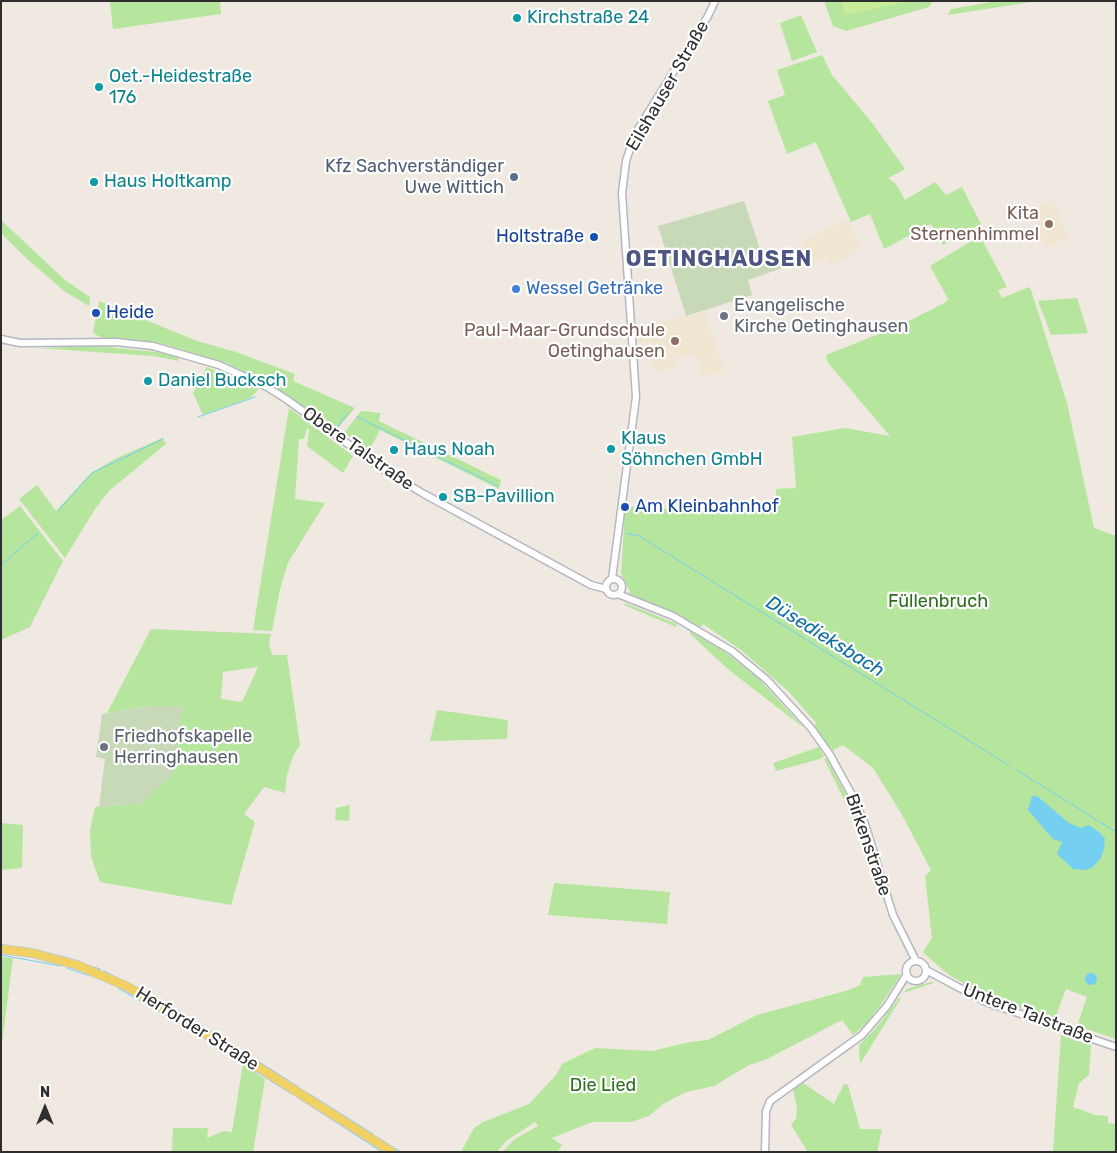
<!DOCTYPE html>
<html>
<head>
<meta charset="utf-8">
<style>
  body { margin:0 }
  #map { position:relative; width:1117px; height:1153px; overflow:hidden; background:#efe9e1; font-family:Rubik,sans-serif }
  canvas { display:block }
  .frame { position:absolute; inset:0; border:2px solid #2e2e2e; pointer-events:none }
  .north { position:absolute; left:20px; top:1083px; width:50px; height:50px; -webkit-text-stroke:4px #fff; paint-order:stroke; rotate:0deg; font-size:14px; font-weight:700; line-height:20px; text-align:center; color:#2e2e2e }
  .north::after { content:''; display:block; margin:auto; width:18px; height:22px; background:#2e2e2e; clip-path:polygon(50% 0,100% 100%,50% 72%,0 100%) }
</style>
</head>
<body>
<div id="map">
<canvas width="1117" height="1153"></canvas>
<div class="frame"></div>
<div class="north">N</div>
</div>
<script>
const ctx = document.querySelector('canvas').getContext('2d');
ctx.lineJoin = 'round';
function paint(path, color) {
  ctx.fillStyle = color;
  ctx.fill(path, 'evenodd');
}
function toPath(rows) {
  const path = new Path2D();
  for (const r of rows) {
    if (r.length === 3) {
      path.moveTo(r[0] + r[2], r[1]);
      path.arc(r[0], r[1], r[2], 0, 2 * Math.PI);
      continue;
    }
    path.moveTo(r[0], r[1]);
    for (let i = 2; i < r.length; i += 2) path.lineTo(r[i], r[i + 1]);
  }
  return path;
}
function trace(path, color, width, dash) {
  ctx.strokeStyle = color;
  ctx.lineWidth = width;
  ctx.lineCap = dash ? 'butt' : 'round';
  ctx.setLineDash(dash || []);
  ctx.stroke(path);
}
function label(font, color, halo, rows, align = 'center') {
  ctx.font = font + ' Rubik,sans-serif';
  ctx.lineWidth = 4.5;
  ctx.setLineDash([]);
  ctx.textBaseline = 'middle';
  ctx.strokeStyle = halo;
  ctx.fillStyle = color;
  for (const [text, x, y, turn = 0] of rows) {
    ctx.save();
    ctx.translate(x, y);
    ctx.rotate((+turn || 0) * Math.PI / 180);
    ctx.textAlign = isNaN(turn) ? turn : align;
    if (halo) ctx.strokeText(text, 0, 0);
    ctx.fillText(text, 0, 0);
    ctx.restore();
  }
}
const education = toPath([
  [1053,201,1069,238,1045,248,1031,210],
  [849,220,861,249,830,266,826,258,810,264,801,242,818,236,816,232],
  [705,311,724,371,702,377,695,354,675,358,677,366,657,371,651,359,638,359,636,328]
]);
const green = toPath([
  [110,1,220,1,221,14,113,29],
  [824,1,933,1,929,7,846,31,833,26],
  [997,1,1038,1,948,15,951,9],
  [801,15,817,52,792,61,780,23],
  [822,55,832,75,873,124,905,169,888,178,896,184,905,200,935,182,946,195,962,187,981,224,943,245,931,224,884,249,870,214,851,222,816,142,787,154,768,101,785,95,777,70],
  [1,220,65,280,90,297,89,306,64,291,26,258,1,233],
  [980,236,1007,287,998,290,1002,298,1029,287,1031,290,1067,403,1094,528,1116,536,1116,1039,1077,1026,1087,997,1066,989,1054,1021,977,991,949,975,927,956,923,952,932,938,925,876,931,870,901,813,873,768,843,745,832,751,831,746,829,748,813,726,817,724,790,693,741,650,703,624,701,627,629,593,630,591,621,574,625,506,715,512,719,507,777,512,776,489,796,488,792,437,845,428,890,436,828,363,826,355,899,326,946,302,948,299,930,266],
  [1077,298,1088,333,1051,335,1038,301],
  [99,301,197,341,236,352,295,374,293,381,355,408,337,429,270,384,224,362,160,343,102,338,93,333],
  [96,346,157,352,177,356,179,361,153,356,38,348],
  [207,367,234,378,259,389,250,398,203,415,193,393],
  [289,408,353,456,343,473,307,446,309,430,307,428,304,439,299,439,295,499,325,503,288,563,280,589,272,631,253,630],
  [361,411,380,413,379,421,501,480,499,489,380,430,369,451,344,433],
  [162,438,166,444,110,490,97,506,65,558,19,499,37,485,56,511,91,473,115,459],
  [20,506,63,561,30,627,1,640,1,520],
  [625,603,677,624,676,627,624,605],
  [151,629,271,634,269,644,272,655,287,655,300,745,293,756,287,775,285,793,264,787,244,814,255,822,231,905,100,882,91,856,90,830,95,807,143,803,147,706,107,713],
  [258,667,242,702,221,699,223,672],
  [690,631,725,652,758,678,804,728,729,670,690,634],
  [437,710,508,720,507,739,430,741],
  [819,747,824,756,820,759,776,771,773,763],
  [824,759,827,759,852,806,868,849,866,851,854,820],
  [350,805,349,821,335,820,336,808],
  [1,823,23,825,22,868,1,870],
  [554,883,670,892,667,924,548,915],
  [1,957,13,958,1,1051],
  [901,974,880,1006,866,1024,853,1035,842,1020,767,1059,749,1065,714,1086,686,1092,663,1104,649,1116,631,1122,592,1122,552,1138,562,1145,557,1152,502,1152,515,1139,538,1126,535,1122,506,1141,497,1152,461,1152,474,1128,483,1122,529,1104,556,1075,562,1064,595,1048,652,1051,690,1042,708,1040,757,1015,849,990,860,985,863,977],
  [931,982,934,983,903,993,907,989],
  [900,997,901,998,860,1064,859,1045,876,1028],
  [1061,1035,1091,1045,1089,1075,1079,1083,1073,1107,1095,1115,1108,1116,1108,1123,1116,1124,1116,1152,1053,1152],
  [243,1064,265,1079,253,1152,172,1152,173,1128,208,1128,207,1138,224,1131,232,1132],
  [803,1083,834,1104,844,1084,848,1085,860,1129,882,1129,877,1152,808,1152,791,1125,796,1119,797,1108,793,1090]
]);
const cemetery = toPath([
  [744,201,760,249,748,252,750,257,759,257,767,265,783,261,785,267,748,280,752,295,686,316,658,226],
  [147,706,183,706,174,773,143,803,99,807,105,759,96,757,102,714]
]);
const pitch = toPath([
  [842,1,910,1,845,15]
]);
const water = toPath([
  [1032,796,1037,796,1069,823,1081,828,1089,825,1100,833,1105,839,1104,849,1101,858,1093,867,1086,870,1073,869,1057,854,1062,842,1053,839,1028,810],
  [1091,979,6]
]);
const stream = toPath([
  [271,385,336,429,348,413],
  [198,417,255,397],
  [357,417,498,486],
  [58,511,92,473,163,439],
  [626,533,639,536,1010,766],
  [1,565,38,533],
  [1015,769,1116,832],
  [1,945,12,946],
  [21,947,30,949],
  [36,950,52,954],
  [1,955,61,966],
  [58,955,76,961],
  [94,967,100,969],
  [67,968,90,976],
  [104,971,169,1005],
  [118,988,201,1036],
  [173,1007,231,1044],
  [211,1043,290,1093],
  [236,1047,297,1086],
  [308,1093,373,1134],
  [300,1099,382,1152],
  [380,1139,401,1152]
]);
const minor = toPath([
  [1,339,20,343,116,342,153,346,219,365,267,387,286,399,387,472,424,494,591,585,606,589],
  [614,587,8],
  [612,579,636,397,622,193,626,161,635,134,708,16,715,1],
  [618,594,673,616,732,651,767,680,811,728,830,755,852,795,865,824,893,915,916,961],
  [916,971,10],
  [926,970,986,1002,1116,1047],
  [765,1152,766,1111,770,1101,862,1035,887,1006,907,974]
]);
const major = toPath([
  [1,949,32,953,77,965,126,986,168,1010,392,1152]
]);
const markers = [
  [517,18,5,"#0f9aa8"],
  [99,87,5,"#0f9aa8"],
  [514,177,5,"#5c6f8a"],
  [94,182,5,"#0f9aa8"],
  [1049,224,5,"#8d6e63"],
  [594,237,5,"#1a4fb4"],
  [516,289,5,"#3f7fe0"],
  [96,313,5,"#1a4fb4"],
  [724,316,5,"#6b7280"],
  [675,341,5,"#8d6e63"],
  [148,381,5,"#0f9aa8"],
  [611,449,5,"#0f9aa8"],
  [394,450,5,"#0f9aa8"],
  [443,497,5,"#0f9aa8"],
  [625,507,5,"#1a4fb4"],
  [104,747,5,"#6b7280"]
];
const cultureNames = [
  ["Kirchstraße 24",527,18],
  ["Oet.-Heidestraße",109,77],
  ["176",109,98],
  ["Haus Holtkamp",104,182],
  ["Daniel Bucksch",158,381],
  ["Klaus",621,439],
  ["Söhnchen GmbH",621,460],
  ["Haus Noah",404,450],
  ["SB-Pavillion",453,497]
];
const streetNames = [
  ["Eilshauser Straße",668,86,-60],
  ["Obere Talstraße",358,449,35],
  ["Birkenstraße",868,845,71],
  ["Untere Talstraße",1028,1014,21],
  ["Herforder Straße",197,1029,32]
];
const serviceNames = [
  ["Kfz Sachverständiger",504,167],
  ["Uwe Wittich",504,188]
];
const educationNames = [
  ["Kita",1039,214],
  ["Sternenhimmel",1039,235],
  ["Paul-Maar-Grundschule",665,331],
  ["Oetinghausen",665,352]
];
const transitNames = [
  ["Holtstraße",584,237,"right"],
  ["Heide",106,313],
  ["Am Kleinbahnhof",635,507]
];
const shopNames = [
  ["Wessel Getränke",526,289]
];
const worshipNames = [
  ["Evangelische",734,306],
  ["Kirche Oetinghausen",734,327],
  ["Friedhofskapelle",114,737],
  ["Herringhausen",114,758]
];
const parkNames = [
  ["Füllenbruch",938,602],
  ["Die Lied",603,1086]
];
const waterNames = [
  ["Düsedieksbach",825,637,32]
];
const districtNames = [
  ["OETINGHAUSEN",719,260]
];
paint(education, '#f0e6d1');
paint(green, '#b6e59e');
paint(cemetery, '#c8d9b8');
paint(pitch, '#c9ec9a');
paint(water, '#75cff0');
trace(stream, '#75cff0', 1);
trace(minor, '#b4b7c1', 9);
trace(major, '#c9c9c9', 10);
trace(minor, '#fff', 6);
trace(major, '#f2d163', 8);
for (const [x, y, r, color] of markers) {
  const dot = new Path2D();
  dot.arc(x, y, r, 0, 2 * Math.PI);
  ctx.fillStyle = color;
  ctx.fill(dot);
  trace(dot, '#fff', 2);
}
label('18px', '#0d838f', '#fff', cultureNames, 'left');
label('18px', '#2e2e2e', '#fff', streetNames);
label('18px', '#4e5e75', '#fff', serviceNames, 'right');
label('18px', '#785e54', '#fff', educationNames, 'right');
label('18px', '#164399', '#fff', transitNames, 'left');
label('18px', '#366cbe', '#fff', shopNames, 'left');
label('18px', '#5b616d', '#fff', worshipNames, 'left');
label('18px', '#2c6e1b', '#fff', parkNames);
label('italic 19px', '#0d6fa3', '#fff', waterNames);
ctx.letterSpacing = '1px';
label('bold 22px', '#4d5680', '#fff', districtNames);
ctx.letterSpacing = '0px';
</script>
</body>
</html>
